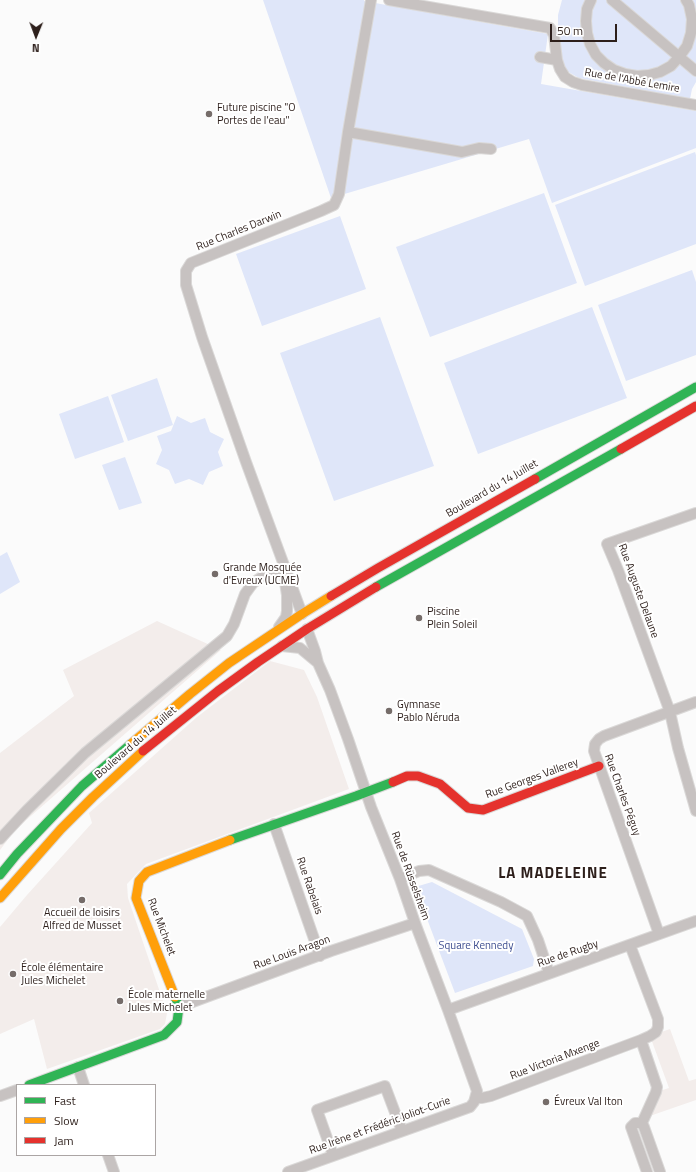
<!DOCTYPE html>
<html>
<head>
<meta charset="utf-8">
<style>
  body { margin:0 }
  #map { position:relative; width:696px; height:1172px; overflow:hidden; background:#fbfbfb; font-family:"Titillium Web",sans-serif }
  canvas { display:block }
  .legend { position:absolute; left:16px; top:1084px; width:140px; height:72px; box-sizing:border-box; background:#fff; border:1px solid #aba5a4; margin:0; padding:5px 7px; list-style:none; font-size:12px; color:#2d1f1b }
  .legend li { display:flex; align-items:center; gap:8px; height:20px }
  .legend b { width:20px; border:1px solid #aba5a4 }
  .north { position:absolute; left:16px; top:16px; width:40px; height:40px; -webkit-text-stroke:3px #fff; paint-order:stroke; rotate:181deg; font-size:11px; font-weight:700; line-height:16px; text-align:center; color:#2d1f1b }
  .north::after { content:''; display:block; margin:auto; width:14px; height:18px; background:#2d1f1b; clip-path:polygon(50% 0,100% 100%,50% 72%,0 100%) }
  .scale { position:absolute; left:550px; top:24px; width:67px; height:18px; box-sizing:border-box; border:2px solid #2d1f1b; border-top:0; padding-left:5px; font-size:12px; line-height:14px; white-space:nowrap; color:#2d1f1b; -webkit-text-stroke:3px #fff; paint-order:stroke }
</style>
</head>
<body>
<div id="map">
<canvas width="696" height="1172"></canvas>
<ul class="legend">
<li><b style="height:5px;background:#30b455"></b>Fast</li>
<li><b style="height:5px;background:#ff9f0a"></b>Slow</li>
<li><b style="height:5px;background:#e5322d"></b>Jam</li>
</ul>
<div class="north">N</div>
<div class="scale">50 m</div>
</div>
<script>
const ctx = document.querySelector('canvas').getContext('2d');
ctx.lineJoin = 'round';
function paint(path, color) {
  ctx.fillStyle = color;
  ctx.fill(path, 'evenodd');
}
function toPath(rows) {
  const path = new Path2D();
  for (const r of rows) {
    path.moveTo(r[0], r[1]);
    for (let i = 2; i < r.length; i += 2) path.lineTo(r[i], r[i + 1]);
  }
  return path;
}
function trace(path, color, width, dash) {
  ctx.strokeStyle = color;
  ctx.lineWidth = width;
  ctx.lineCap = dash ? 'butt' : 'round';
  ctx.setLineDash(dash || []);
  ctx.stroke(path);
}
function label(font, color, halo, rows, align = 'center') {
  ctx.font = font + ' "Titillium Web",sans-serif';
  ctx.lineWidth = 4;
  ctx.setLineDash([]);
  ctx.textBaseline = 'middle';
  ctx.strokeStyle = halo;
  ctx.fillStyle = color;
  for (const [text, x, y, turn = 0] of rows) {
    ctx.save();
    ctx.translate(x, y);
    ctx.rotate((+turn || 0) * Math.PI / 180);
    ctx.textAlign = isNaN(turn) ? turn : align;
    if (halo) ctx.strokeText(text, 0, 0);
    ctx.fillText(text, 0, 0);
    ctx.restore();
  }
}
const built = toPath([
  [157,621,221,650,16,829,0,850,0,753,74,696,63,670],
  [270,661,304,670,317,697,349,789,146,864,127,884,128,898,167,1013,165,1024,160,1029,47,1069,34,1019,0,1034,0,927,27,895,92,823,89,813,197,717],
  [670,1029,689,1081,696,1079,696,1100,644,1118,656,1092,669,1088,650,1036]
]);
const green = toPath([
  [263,0,364,0,364,1,548,34,541,84,696,111,696,148,552,203,529,139,331,198],
  [562,0,696,0,696,82,692,89,690,99,579,78,563,69,558,26,558,15],
  [695,152,696,155,696,244,585,286,555,205],
  [544,193,577,283,430,337,396,247],
  [340,216,366,289,262,326,236,254],
  [692,270,696,282,696,355,626,381,598,305],
  [592,307,627,398,478,454,444,363],
  [380,317,434,466,334,501,280,353],
  [157,378,173,425,128,441,111,395],
  [108,396,124,442,75,459,59,414],
  [177,416,191,423,205,418,210,432,224,439,218,452,223,466,209,472,203,485,189,479,175,484,169,470,156,464,162,450,157,436,171,431],
  [125,457,142,503,119,510,102,465],
  [7,552,20,582,0,594,0,556],
  [432,882,522,929,534,959,533,966,455,993,415,887]
]);
const street = toPath([
  [389,0,550,28,554,35,557,60,560,69,565,77,573,82,582,85,696,105],
  [591,0,587,9,586,21,587,33,590,44,596,55,604,63,614,70,625,74,637,76,649,75,660,72,671,66,679,57,687,46,691,33,692,19,689,5,686,0],
  [612,0,696,71],
  [540,57,557,60],
  [348,132,462,152,479,148,491,149],
  [696,513,607,544,618,570,670,712,678,748,696,811],
  [302,614,246,462,202,337,186,285,186,271,191,263,321,211,334,205,339,194,348,132,371,0],
  [279,627,286,617,287,611,287,595,285,582,286,578],
  [282,646,300,648,318,663],
  [274,824,320,956],
  [0,839,27,810,85,753,227,636,234,624,245,594,253,583,269,572,285,568],
  [400,879,419,871,429,870,501,902,527,916,538,940,549,973],
  [659,934,594,751,595,744,599,739,604,736,696,702],
  [179,1007,331,951,415,923],
  [448,1010,696,921],
  [641,1040,657,1087,656,1092,642,1123],
  [78,1067,84,1085],
  [0,1096,17,1090],
  [476,1098,482,1098,491,1096,641,1040,650,1036,656,1032,658,1027,658,1019,630,945],
  [642,1123,635,1123,631,1127,647,1172],
  [642,1123,644,1127,660,1172],
  [108,1155,114,1172],
  [333,1155,317,1110,385,1086,402,1131],
  [288,1172,470,1107,474,1102,477,1091,448,1010,415,923,400,879,371,807,348,739,330,690,318,663,315,651,307,629]
]);
const fast = toPath([
  [535,479,696,387],
  [376,587,621,449],
  [230,840,356,796,393,782],
  [0,875,17,854,82,786,131,744],
  [29,1085,164,1035,177,1022,179,1007,175,997]
]);
const slow = toPath([
  [131,744,190,694,229,663,302,614,331,596],
  [0,898,61,829,93,797,143,751],
  [175,997,136,898,139,881,147,872,230,840]
]);
const jam = toPath([
  [621,449,696,406],
  [331,596,378,568,535,479],
  [143,751,218,691,258,662,307,629,376,587],
  [393,782,407,776,418,776,440,784,468,808,483,810,599,766]
]);
const markers = [
  [209,114,4,"#756c69"],
  [215,574,4,"#756c69"],
  [419,618,4,"#756c69"],
  [389,711,4,"#756c69"],
  [82,900,4,"#756c69"],
  [13,974,4,"#756c69"],
  [120,1001,4,"#756c69"],
  [546,1102,4,"#756c69"]
];
const streetNames = [
  ["Rue de l'Abbé Lemire",632,81,10],
  ["Rue Charles Darwin",239,231,-22],
  ["Boulevard du 14 Juillet",492,489,-30],
  ["Rue Auguste Delaune",638,591,70],
  ["Boulevard du 14 Juillet",136,743,-41],
  ["Rue Georges Vallerey",532,779,-20],
  ["Rue Charles Péguy",622,795,70],
  ["Rue de Rüsselsheim",410,876,70],
  ["Rue Rabelais",309,886,71],
  ["Rue Michelet",161,927,69],
  ["Rue Louis Aragon",292,953,-20],
  ["Rue de Rugby",568,954,-19],
  ["Rue Victoria Mxenge",555,1060,-21],
  ["Rue Irène et Frédéric Joliot-Curie",380,1126,-20]
];
const poiNames = [
  ["Future piscine \"O",217,108],
  ["Portes de l'eau\"",217,121],
  ["Grande Mosquée",223,568],
  ["d'Evreux (UCME)",223,581],
  ["Piscine",427,612],
  ["Plein Soleil",427,625],
  ["Gymnase",397,705],
  ["Pablo Néruda",397,718],
  ["Accueil de loisirs",82,913,"center"],
  ["Alfred de Musset",82,926,"center"],
  ["École élémentaire",21,968],
  ["Jules Michelet",21,981],
  ["École maternelle",128,995],
  ["Jules Michelet",128,1008],
  ["Évreux Val Iton",554,1102]
];
const parkNames = [
  ["Square Kennedy",476,946]
];
const districtNames = [
  ["LA MADELEINE",553,874]
];
paint(built, '#f3edeb');
paint(green, '#dfe6f9');
trace(street, '#dad8d7', 12);
trace(fast, '#dad8d7', 11);
trace(slow, '#dad8d7', 11);
trace(jam, '#dad8d7', 11);
trace(street, '#c7c2c1', 10);
trace(fast, '#30b455', 9);
trace(slow, '#ff9f0a', 9);
trace(jam, '#e5322d', 9);
for (const [x, y, r, color] of markers) {
  const dot = new Path2D();
  dot.arc(x, y, r, 0, 2 * Math.PI);
  ctx.fillStyle = color;
  ctx.fill(dot);
  trace(dot, '#fff', 1.5);
}
label('11px', '#2d1f1b', '#fff', streetNames);
label('11px', '#2d1f1b', '#fff', poiNames, 'left');
label('11px', '#3d4d8f', '#fff', parkNames);
ctx.letterSpacing = '1px';
label('bold 15px', '#2d1f1b', '#fff', districtNames);
ctx.letterSpacing = '0px';
</script>
</body>
</html>
